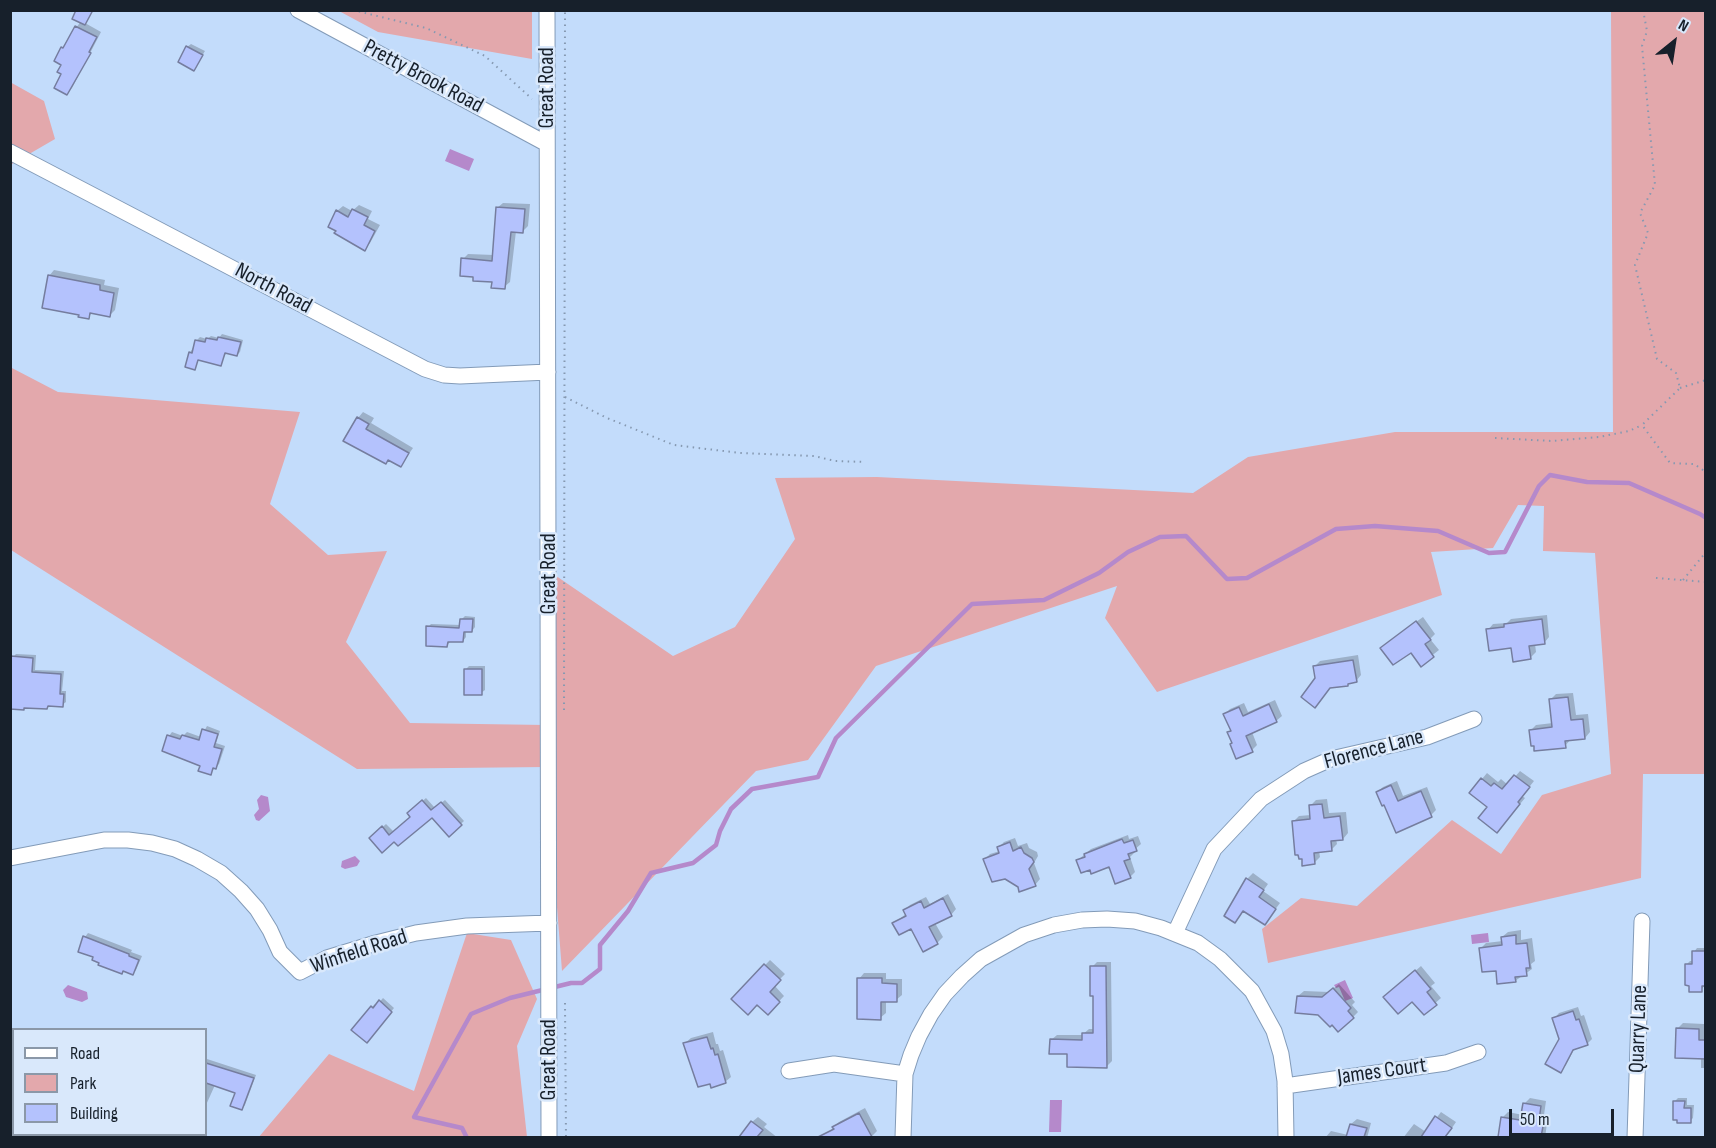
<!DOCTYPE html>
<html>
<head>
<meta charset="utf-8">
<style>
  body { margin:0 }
  #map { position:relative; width:1716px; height:1148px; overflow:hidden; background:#c3dcfb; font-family:"Sofia Sans Condensed",sans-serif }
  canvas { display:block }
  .frame { position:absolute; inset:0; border:12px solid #17202b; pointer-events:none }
  .legend { position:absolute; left:12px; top:1028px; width:195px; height:108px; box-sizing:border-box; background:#d9e8fb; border:2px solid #8b98a8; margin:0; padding:8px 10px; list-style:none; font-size:18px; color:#17202b }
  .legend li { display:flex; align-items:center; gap:12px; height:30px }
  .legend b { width:30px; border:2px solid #8b98a8 }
  .north { position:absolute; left:1644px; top:12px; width:60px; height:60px; -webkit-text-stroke:4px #d9e8fb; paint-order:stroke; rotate:30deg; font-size:16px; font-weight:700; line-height:24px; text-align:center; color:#17202b }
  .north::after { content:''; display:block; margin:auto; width:21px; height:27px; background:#17202b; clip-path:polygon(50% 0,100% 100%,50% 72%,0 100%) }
  .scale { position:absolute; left:1509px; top:1109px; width:105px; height:27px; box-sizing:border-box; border:3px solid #17202b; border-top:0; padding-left:8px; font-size:18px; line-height:21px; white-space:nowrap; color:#17202b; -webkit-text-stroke:4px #d9e8fb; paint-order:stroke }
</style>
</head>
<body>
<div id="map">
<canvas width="1716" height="1148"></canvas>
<div class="frame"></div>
<ul class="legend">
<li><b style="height:8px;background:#fff"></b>Road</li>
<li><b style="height:16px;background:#e3a8ac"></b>Park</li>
<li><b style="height:16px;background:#b4c2fd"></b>Building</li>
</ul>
<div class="north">N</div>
<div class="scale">50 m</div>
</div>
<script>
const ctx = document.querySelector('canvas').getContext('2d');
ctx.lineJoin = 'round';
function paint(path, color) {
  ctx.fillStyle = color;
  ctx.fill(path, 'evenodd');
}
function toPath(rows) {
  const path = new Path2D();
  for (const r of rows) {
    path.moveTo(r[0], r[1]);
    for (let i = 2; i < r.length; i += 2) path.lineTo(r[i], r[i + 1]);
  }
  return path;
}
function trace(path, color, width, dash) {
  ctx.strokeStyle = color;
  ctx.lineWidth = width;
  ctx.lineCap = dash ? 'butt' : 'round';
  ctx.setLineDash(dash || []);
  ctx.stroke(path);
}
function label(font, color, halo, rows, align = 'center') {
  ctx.font = font + ' "Sofia Sans Condensed",sans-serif';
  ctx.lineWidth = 5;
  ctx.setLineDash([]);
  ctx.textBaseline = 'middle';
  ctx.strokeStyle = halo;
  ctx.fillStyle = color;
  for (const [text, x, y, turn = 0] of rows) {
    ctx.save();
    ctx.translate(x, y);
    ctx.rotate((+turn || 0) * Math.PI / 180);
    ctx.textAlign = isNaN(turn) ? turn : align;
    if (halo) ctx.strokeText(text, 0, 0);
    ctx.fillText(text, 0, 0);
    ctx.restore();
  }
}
const green = toPath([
  [339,11,532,11,532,59,378,32],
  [1611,11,1705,11,1705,774,1643,774,1641,878,1268,963,1262,929,1301,898,1357,906,1452,820,1501,854,1542,795,1611,774,1595,553,1543,551,1544,506,1518,505,1493,548,1431,552,1442,595,1157,692,1105,618,1117,586,876,666,808,760,756,771,562,971,546,767,357,769,11,550,10,367,58,392,300,412,270,504,328,555,387,551,346,642,410,723,546,725,546,569,673,656,735,627,795,539,775,478,877,477,1193,493,1248,457,1395,432,1613,432],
  [10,82,44,101,55,139,12,164,10,163],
  [467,933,511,940,537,999,517,1046,527,1137,258,1138,329,1054,414,1091],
  [13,1126,14,1134,83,1134,84,1137,11,1137,11,1127],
  [95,1135,154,1135,157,1137,92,1137]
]);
const water = toPath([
  [450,149,474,159,469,171,445,161],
  [261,795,268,797,270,811,259,821,256,820,254,815,259,809,257,800],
  [355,856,360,861,357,866,345,869,341,867,342,861],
  [1488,933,1489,942,1472,944,1471,935],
  [1345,980,1353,998,1345,1001,1339,987,1336,988,1334,985],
  [68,985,87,992,88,999,82,1002,66,997,63,990],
  [1050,1100,1062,1100,1061,1132,1049,1132]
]);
const shadow = toPath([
  [78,10,93,10,85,23,101,32,72,88,67,93,63,73,62,48,81,21],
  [191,44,205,51,194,69,187,47],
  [503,203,530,204,528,226,523,231,516,231,510,282,504,287,463,259,468,254,494,255,497,208],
  [359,205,372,211,368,219,380,225,370,243,365,249,338,230,337,211,343,206,352,211],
  [54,270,105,280,104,285,119,288,115,310,110,315,93,312,88,317,49,276],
  [222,334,243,340,240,352,237,355,227,352,220,364,199,358,195,368,190,353,197,340,200,337,207,339,211,336,219,338],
  [363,412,374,418,371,423,413,448,401,465,389,458,385,462,358,418],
  [1547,615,1549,637,1544,643,1535,644,1536,652,1530,658,1488,630,1493,624,1507,623,1511,619],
  [465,616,475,617,475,627,472,631,466,631,466,637,463,641,450,642,447,645,428,627,431,624,461,625,461,620],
  [1423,617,1435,634,1430,639,1439,650,1421,664,1411,650,1388,642],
  [16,654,36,655,35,670,64,671,62,691,66,691,66,702,62,705,50,704,47,707,26,706,23,709,10,708,13,657],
  [1358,655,1361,675,1356,681,1331,687,1315,706,1316,679,1314,667,1320,661],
  [469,666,485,666,485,690,481,693,466,669],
  [1573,693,1576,715,1588,714,1590,732,1585,738,1571,739,1565,746,1531,730,1536,725,1553,723,1550,700,1556,694],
  [1275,700,1282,716,1276,721,1252,732,1257,745,1252,750,1234,743,1229,733,1232,730,1225,714,1230,709,1244,703,1248,712],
  [207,726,220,731,216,743,225,746,219,764,210,773,169,736,172,732,183,736,187,732,201,737],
  [1520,771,1534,781,1522,796,1525,798,1502,826,1489,806,1482,779,1487,773,1498,782,1501,779,1508,785],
  [1397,781,1403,796,1427,787,1436,810,1431,815,1385,803,1377,792,1383,787],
  [426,798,435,808,445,800,464,821,449,835,432,816,394,840,371,838,386,824,394,832,412,817,409,813],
  [1327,799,1329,813,1346,812,1348,833,1343,839,1336,839,1337,844,1332,849,1319,851,1320,857,1314,863,1293,822,1299,816,1311,815,1310,806,1316,800],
  [1128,835,1129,839,1138,836,1141,844,1134,850,1135,852,1130,857,1135,872,1130,877,1110,865,1091,868,1078,860,1091,849],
  [1015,838,1018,846,1027,843,1029,848,1037,852,1038,856,1034,863,1040,879,1035,885,1019,887,985,859,990,854,1000,851,999,847,1004,842],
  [1253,873,1268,884,1263,891,1280,903,1265,923,1244,910,1235,921,1226,915,1247,879],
  [948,894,956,909,951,915,935,923,943,937,937,943,912,927,894,923,906,914,905,910,910,905,926,897,930,904],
  [1521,930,1521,940,1532,938,1535,961,1531,964,1532,969,1515,981,1497,969,1481,948,1486,943,1503,941,1502,937,1508,932],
  [88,933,132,950,131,952,142,956,136,970,133,973,80,951,85,937],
  [1697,948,1706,948,1706,984,1701,990,1686,965,1690,961,1694,961,1694,952],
  [770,960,785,974,774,985,784,996,768,1013,757,1003,733,999],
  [1097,962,1111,962,1112,1061,1107,1066,1069,1052,1051,1040,1057,1035,1082,1035,1089,1029,1095,1029,1095,995,1092,967],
  [1421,966,1435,983,1431,986,1441,998,1424,1013,1413,1000,1391,992],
  [864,973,886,973,886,979,902,979,902,995,896,1000,886,1000,886,1013,880,1018,859,979],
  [1339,984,1355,1002,1352,1005,1358,1012,1353,1017,1332,1023,1298,996,1304,991,1329,992],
  [383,998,394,1008,370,1038,372,1007,375,1004,377,1005],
  [1578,1007,1581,1016,1584,1015,1592,1039,1587,1044,1575,1048,1566,1065,1561,1071,1561,1039,1554,1019,1559,1013],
  [1683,1023,1704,1024,1706,1068,1701,1068,1701,1058,1677,1029],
  [713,1032,716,1044,718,1044,720,1051,723,1050,731,1077,725,1082,685,1043,691,1038],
  [207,1059,256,1075,245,1105,242,1109,237,1093,215,1085,206,1105,206,1061],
  [1530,1098,1546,1101,1544,1115,1548,1116,1545,1138,1500,1137,1502,1118,1508,1112,1523,1115,1524,1104],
  [1678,1098,1687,1098,1687,1105,1694,1105,1693,1118,1690,1121,1675,1101],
  [865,1108,877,1131,871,1137,823,1138,839,1122],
  [1441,1112,1456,1122,1445,1138,1403,1138,1414,1124,1426,1132],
  [758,1117,767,1124,764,1127,778,1138,746,1138,752,1122],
  [1357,1119,1371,1123,1367,1138,1325,1138,1331,1131,1348,1135,1351,1124]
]);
const stream = toPath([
  [467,1138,462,1128,414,1117,471,1014,510,998,571,983,582,983,600,969,600,945,628,911,651,873,693,863,716,845,720,831,731,809,752,789,818,777,836,738,972,604,1044,600,1099,573,1128,552,1160,537,1186,536,1227,579,1247,578,1336,529,1375,526,1438,531,1489,553,1505,552,1539,486,1550,475,1587,482,1629,483,1700,514,1706,518]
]);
const building = toPath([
  [76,10,93,10,85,25,72,19,76,10],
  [75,26,97,37,89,52,91,53,67,95,54,88,61,74,57,72,61,65,54,61,61,47,63,48,75,26],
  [186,46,203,55,194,71,178,62,186,46],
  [496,207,525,209,523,233,511,232,505,289,491,288,492,282,473,281,473,277,460,276,461,258,492,261,496,207],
  [352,209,368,217,364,225,375,231,365,251,334,233,336,231,328,227,336,210,348,217,352,209],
  [48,275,100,285,100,290,114,293,110,317,90,313,89,319,78,317,79,315,42,308,48,275],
  [218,337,241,342,237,356,225,353,221,366,198,360,195,370,185,367,189,352,192,353,195,340,205,342,206,338,217,340,218,337],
  [357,417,369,424,366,429,409,453,401,467,388,460,386,464,343,441,357,417],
  [460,619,473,619,472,632,464,632,463,642,448,642,447,647,426,646,426,626,459,628,460,619],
  [1542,619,1545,644,1529,646,1531,659,1513,662,1511,648,1489,651,1486,629,1504,627,1504,624,1542,619],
  [1416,621,1431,640,1425,644,1434,657,1421,667,1411,653,1393,665,1380,648,1416,621],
  [11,656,33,658,32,672,61,674,60,694,64,694,63,707,48,706,47,709,24,708,24,710,10,709,11,656],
  [1353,660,1357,682,1348,684,1348,686,1330,688,1315,708,1301,697,1315,678,1313,666,1353,660],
  [464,669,482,669,482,695,464,695,464,669],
  [1568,697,1571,720,1583,719,1585,739,1565,741,1566,748,1534,751,1534,746,1531,746,1529,730,1552,727,1549,699,1568,697],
  [1269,704,1277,722,1246,736,1253,752,1236,759,1230,744,1232,743,1227,732,1231,731,1223,714,1239,707,1243,716,1269,704],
  [202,729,218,734,214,747,222,749,216,769,213,768,211,775,198,771,200,766,162,751,167,735,180,739,182,735,199,740,202,729],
  [1514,775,1530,787,1518,802,1520,804,1497,833,1478,818,1487,807,1469,793,1481,778,1491,786,1494,783,1502,789,1514,775],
  [1391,785,1398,801,1421,791,1432,817,1396,833,1384,805,1382,806,1376,792,1391,785],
  [422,800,431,810,441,802,462,825,449,837,432,818,398,846,394,842,382,853,369,838,382,826,389,835,410,817,407,813,422,800],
  [1322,804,1324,818,1340,816,1343,840,1331,841,1332,851,1314,853,1315,864,1302,866,1302,859,1299,859,1298,855,1295,855,1292,821,1310,819,1309,805,1322,804],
  [1122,839,1124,843,1133,840,1137,851,1128,854,1130,859,1124,861,1131,878,1115,884,1109,867,1091,874,1090,870,1081,873,1076,860,1085,857,1084,854,1122,839],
  [1010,842,1013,851,1021,847,1024,853,1032,858,1034,862,1029,869,1036,886,1019,892,1018,887,1005,879,992,882,983,859,999,853,997,847,1010,842],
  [1246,878,1264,890,1259,897,1276,909,1265,925,1243,911,1235,923,1224,916,1246,878],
  [943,898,952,916,929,927,938,944,923,952,911,929,899,935,892,923,906,916,903,910,921,901,924,908,943,898],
  [1516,935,1516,944,1527,943,1530,968,1526,968,1527,976,1515,977,1516,982,1497,984,1496,971,1482,972,1479,948,1502,945,1501,937,1516,935],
  [83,936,129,954,129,956,139,960,133,975,123,971,122,974,98,965,99,963,92,960,93,957,78,952,83,936],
  [1692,951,1706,951,1706,986,1702,986,1702,992,1689,992,1689,986,1685,985,1685,964,1692,964,1692,951],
  [764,964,781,980,770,992,780,1002,768,1015,757,1005,748,1015,731,999,764,964],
  [1090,966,1106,966,1107,1068,1067,1067,1067,1054,1049,1054,1050,1039,1082,1040,1082,1033,1093,1033,1093,996,1090,996,1090,966],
  [1415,970,1431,989,1427,992,1437,1005,1424,1015,1412,1002,1398,1014,1383,997,1415,970],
  [857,978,882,978,882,983,897,984,897,1002,881,1002,881,1020,857,1019,857,978],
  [1333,988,1351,1008,1348,1011,1354,1018,1338,1032,1332,1025,1330,1027,1318,1015,1295,1013,1297,996,1322,997,1333,988],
  [379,1000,392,1012,367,1043,351,1030,371,1006,373,1008,379,1000],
  [1573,1011,1576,1020,1579,1019,1588,1045,1573,1050,1561,1073,1545,1064,1559,1039,1552,1018,1573,1011],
  [1676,1028,1699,1029,1699,1040,1706,1040,1706,1059,1675,1058,1676,1028],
  [707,1037,711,1049,713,1048,715,1055,718,1054,726,1083,711,1088,710,1084,698,1087,683,1043,707,1037],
  [206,1063,254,1078,242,1110,230,1106,235,1093,206,1083,206,1063],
  [1673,1101,1685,1101,1684,1108,1691,1108,1691,1123,1677,1123,1677,1120,1673,1120,1673,1101],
  [1523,1103,1541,1106,1539,1120,1544,1121,1541,1137,1498,1137,1501,1117,1520,1120,1523,1103],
  [859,1113,872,1137,818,1137,834,1129,832,1127,859,1113],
  [1435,1116,1452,1128,1445,1137,1421,1137,1435,1116],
  [751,1121,763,1130,757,1137,739,1137,751,1121],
  [1350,1124,1367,1128,1364,1137,1346,1137,1350,1124]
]);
const path = toPath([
  [353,10,426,28,485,56,532,99],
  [1643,10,1647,31,1642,46,1655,185,1640,213,1648,233,1635,265,1657,359,1676,373,1680,388,1642,425,1670,463,1694,464,1706,472],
  [1680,388,1706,380],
  [565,397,607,418,674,445,740,453,814,456,835,461,865,462],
  [1495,438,1552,441,1599,437,1629,431,1642,425],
  [1656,578,1706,582],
  [1683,580,1706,552],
  [564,710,565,10],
  [565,1003,566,1138]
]);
const minor = toPath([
  [298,10,547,144],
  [547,10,549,1138],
  [10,152,425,369,444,375,460,376,548,372],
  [10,858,104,840,128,840,152,843,175,849,197,859,221,873,241,891,257,909,270,930,280,952,300,972,327,958,376,943,416,933,467,926,549,923],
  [1175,933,1214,849,1261,799,1304,771,1331,759,1427,737,1474,719],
  [789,1071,834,1064,905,1074],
  [1285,1086,1446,1063,1478,1052],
  [903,1138,905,1074,911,1055,919,1036,931,1014,945,994,962,976,981,959,1024,935,1054,925,1082,920,1107,919,1135,921,1161,928,1198,943,1220,959,1252,991,1274,1031,1281,1054,1285,1081,1286,1138],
  [1635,1138,1642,921]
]);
const streetNames = [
  ["Pretty Brook Road",423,77,28],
  ["Great Road",547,88,-90],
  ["North Road",273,289,28],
  ["Great Road",549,574,-90],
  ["Florence Lane",1374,750,-15],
  ["Winfield Road",359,952,-18],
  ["Quarry Lane",1639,1029,-88],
  ["Great Road",549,1060,-90],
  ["James Court",1382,1072,-8]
];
paint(green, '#e3a8ac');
paint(water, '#b589cb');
paint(shadow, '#0003');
trace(stream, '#b589cb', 4.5);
paint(building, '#b4c2fd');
trace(building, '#757d9e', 1.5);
trace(minor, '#839bb8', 17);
trace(path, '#8699b1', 2, [1.5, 4.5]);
trace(minor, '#fff', 15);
label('22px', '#17202b', '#d9e8fb', streetNames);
</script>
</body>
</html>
